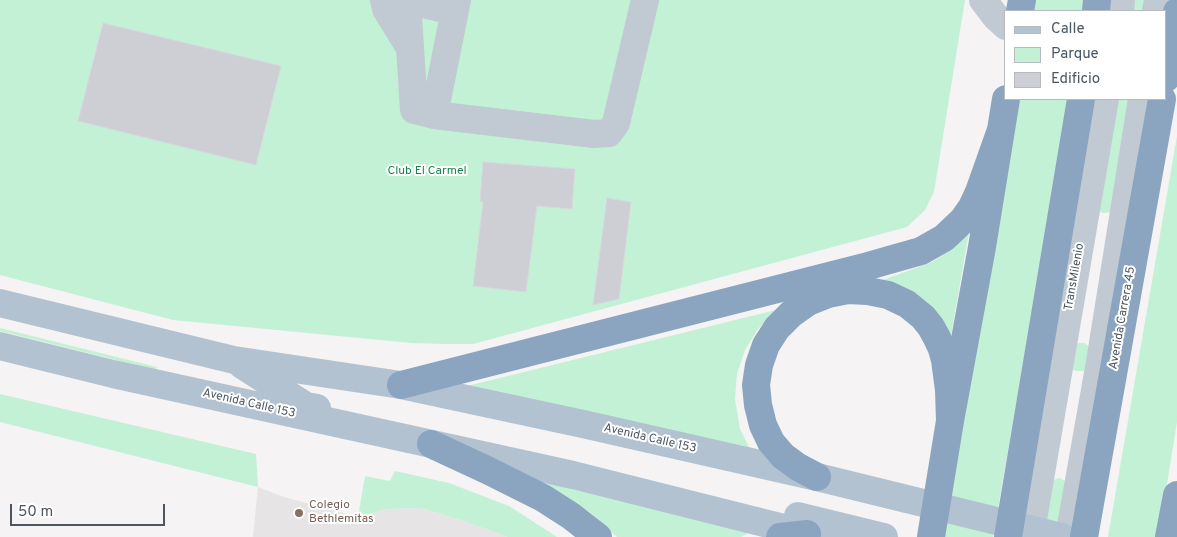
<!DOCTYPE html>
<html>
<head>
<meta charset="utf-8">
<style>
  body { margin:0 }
  #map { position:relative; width:1177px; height:537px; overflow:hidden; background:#f5f3f3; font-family:Overpass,sans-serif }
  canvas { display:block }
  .legend { position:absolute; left:1004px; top:10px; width:162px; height:90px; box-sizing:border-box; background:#fff; border:1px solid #b7bbc0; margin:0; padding:6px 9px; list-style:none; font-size:15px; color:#4a5661 }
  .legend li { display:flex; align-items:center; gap:10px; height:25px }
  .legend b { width:25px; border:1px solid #b7bbc0 }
  .scale { position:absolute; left:10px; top:504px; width:155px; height:22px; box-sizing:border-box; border:2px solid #4a5661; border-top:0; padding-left:6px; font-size:15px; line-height:18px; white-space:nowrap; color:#4a5661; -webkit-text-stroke:4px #fff; paint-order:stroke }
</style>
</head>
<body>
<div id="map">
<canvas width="1177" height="537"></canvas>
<ul class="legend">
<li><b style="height:6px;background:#b3c2d1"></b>Calle</li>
<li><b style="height:14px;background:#c3f1d5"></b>Parque</li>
<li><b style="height:14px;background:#cdcfd5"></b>Edificio</li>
</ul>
<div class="scale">50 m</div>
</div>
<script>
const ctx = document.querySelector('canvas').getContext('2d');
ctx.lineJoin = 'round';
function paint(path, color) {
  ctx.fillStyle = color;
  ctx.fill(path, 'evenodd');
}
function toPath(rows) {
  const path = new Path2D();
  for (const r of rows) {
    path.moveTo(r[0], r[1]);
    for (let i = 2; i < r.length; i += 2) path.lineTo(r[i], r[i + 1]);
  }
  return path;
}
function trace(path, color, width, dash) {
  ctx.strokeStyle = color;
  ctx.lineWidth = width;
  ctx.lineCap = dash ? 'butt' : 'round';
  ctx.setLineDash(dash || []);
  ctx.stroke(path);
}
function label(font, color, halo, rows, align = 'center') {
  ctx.font = font + ' Overpass,sans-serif';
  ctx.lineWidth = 4;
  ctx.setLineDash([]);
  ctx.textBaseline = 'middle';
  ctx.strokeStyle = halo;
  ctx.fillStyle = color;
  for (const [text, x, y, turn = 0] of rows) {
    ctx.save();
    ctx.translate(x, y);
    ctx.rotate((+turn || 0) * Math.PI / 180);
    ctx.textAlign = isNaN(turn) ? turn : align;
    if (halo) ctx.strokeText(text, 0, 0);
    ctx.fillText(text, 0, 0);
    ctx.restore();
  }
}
const education = toPath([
  [258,487,284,497,358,517,386,509,421,508,461,520,508,537,253,537]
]);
const green = toPath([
  [0,0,965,0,934,192,925,210,907,227,473,344,445,344,411,343,173,320,0,275],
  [1034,0,1087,0,1085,11,1032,11],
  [1128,0,1151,0,1149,11,1126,11],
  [1017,99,1069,99,993,537,943,537],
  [1112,99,1134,99,1112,212,1103,213,1099,211],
  [1177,136,1177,422,1167,484,1158,537,1108,537],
  [969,232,950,342,872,284,932,262,953,249],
  [776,310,758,329,745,350,737,374,735,399,740,429,749,447,463,387],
  [0,328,157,367,156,370,0,331],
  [1079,343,1084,343,1092,348,1086,371,1076,371,1072,369,1074,344],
  [0,394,256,454,258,487,0,422],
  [395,471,449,483,509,506,557,537,508,537,461,520,421,508,386,509,358,517,365,476,390,481],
  [1059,478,1064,480,1067,485,1061,537,1037,537,1051,481],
  [541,480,752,531,741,537,617,537,592,514]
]);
const building = toPath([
  [103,23,281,66,256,165,78,121,103,23],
  [483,162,575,169,572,209,537,206,526,292,473,286,483,202,480,201,483,162],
  [607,198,631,202,619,299,593,305,607,198]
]);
const minor = toPath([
  [384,0,386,9,408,45],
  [406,0,454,11],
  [407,0,414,110,434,115,594,134,609,133,616,123,645,0],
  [983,0,996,17,1006,26],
  [1120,11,1121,0],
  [1156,11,1158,0],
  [434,115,457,0],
  [1030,537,1105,99],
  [1069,537,1100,362,1142,99]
]);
const major = toPath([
  [0,303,234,360,401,385,583,424,817,477,1062,537],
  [0,346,113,374,573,475,820,537],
  [242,365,306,406,317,408],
  [798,516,884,537]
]);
const highway = toPath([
  [1020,11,1022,0],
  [1096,11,1097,0],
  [1166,78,1177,12],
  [401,385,868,266,921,251,944,238,963,220,972,207,979,192,1001,130],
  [431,444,487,470,543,498,571,516,598,537],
  [817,477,798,467,783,456,771,442,763,425,758,405,756,385,759,365,766,345,777,328,791,314,808,302,828,294,848,290,868,291,888,295,907,304,923,317,931,327,937,338,942,349,945,360,949,390,950,421],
  [780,537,807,534],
  [931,537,950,421,982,247,1006,99],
  [1008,537,1081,99],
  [1084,537,1162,99],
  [1169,537,1177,495]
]);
const markers = [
  [299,513,5,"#8d6e63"]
];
const parkNames = [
  ["Club El Carmel",427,172]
];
const streetNames = [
  ["TransMilenio",1075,277,-80],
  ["Avenida Carrera 45",1123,318,-80],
  ["Avenida Calle 153",249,404,13],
  ["Avenida Calle 153",650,439,13]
];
const educationNames = [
  ["Colegio",309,506],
  ["Bethlemitas",309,520]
];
paint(education, '#e6e4e5');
paint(green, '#c3f1d5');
paint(building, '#cdcfd5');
trace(building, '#d7d9de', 1);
trace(minor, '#c1cad2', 28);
trace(major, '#b3c2d1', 28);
trace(highway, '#8ba5c1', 28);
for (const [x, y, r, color] of markers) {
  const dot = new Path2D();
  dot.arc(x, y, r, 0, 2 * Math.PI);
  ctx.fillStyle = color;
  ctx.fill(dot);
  trace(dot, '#fff', 2);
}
label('12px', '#17864f', '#fff', parkNames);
label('12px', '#4a5661', '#fff', streetNames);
label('12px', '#785e54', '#fff', educationNames, 'left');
</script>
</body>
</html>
